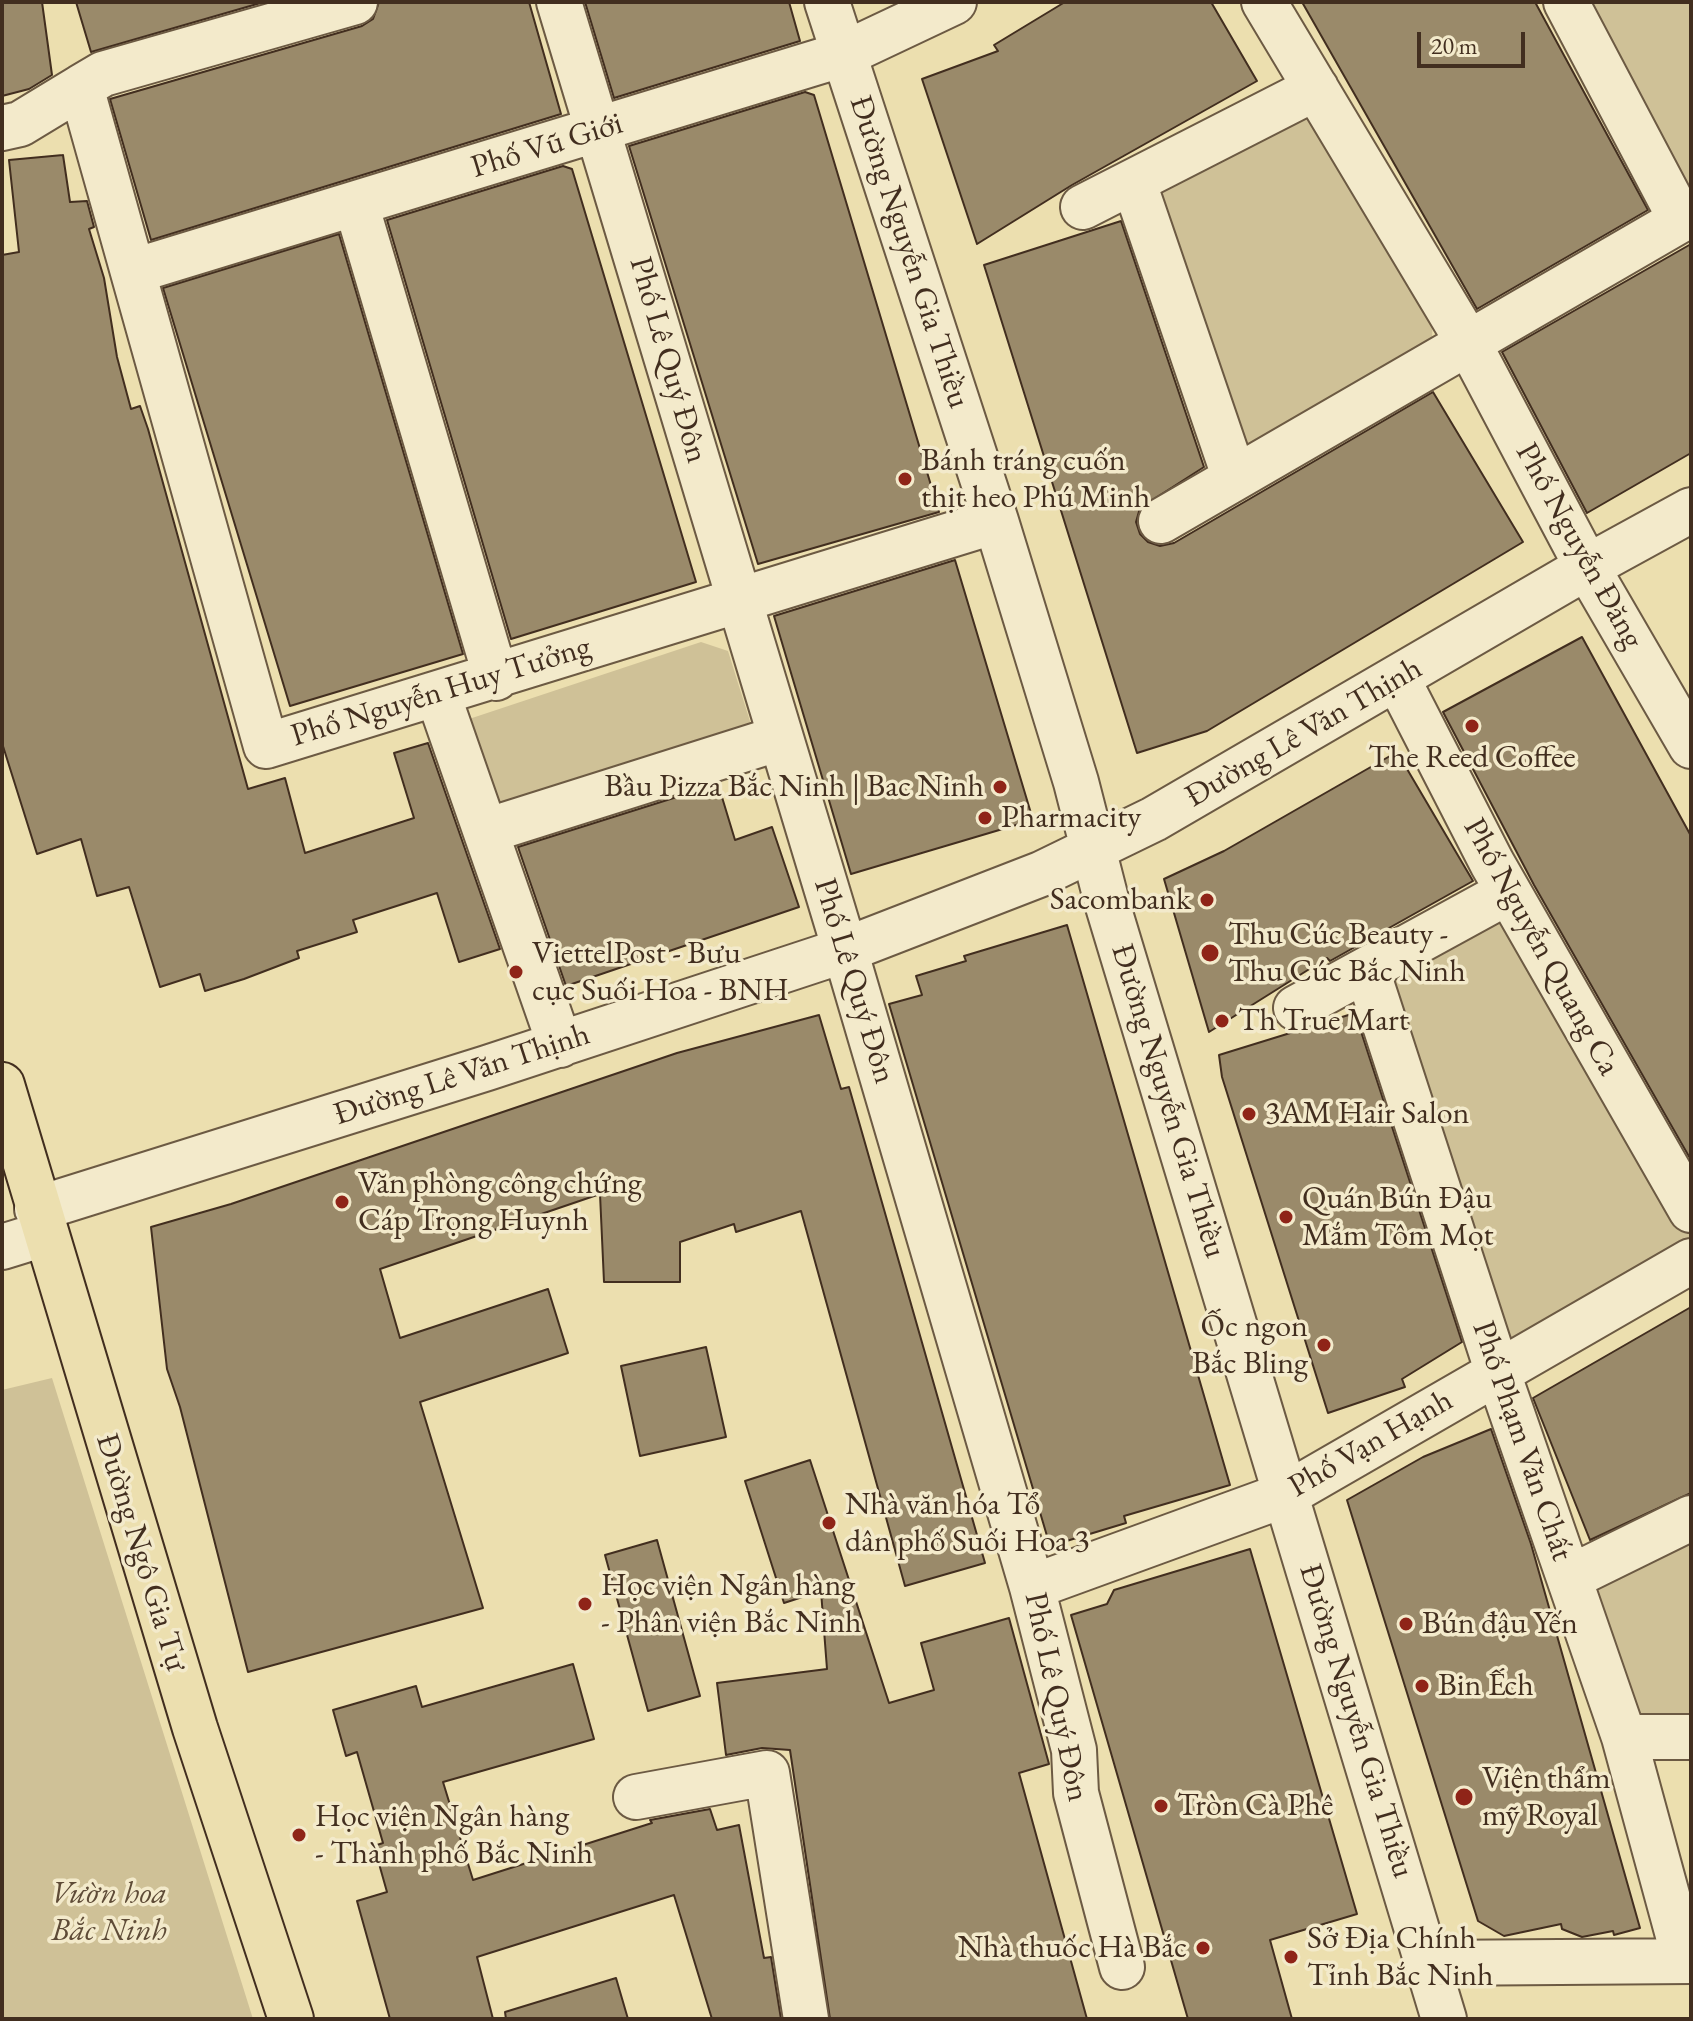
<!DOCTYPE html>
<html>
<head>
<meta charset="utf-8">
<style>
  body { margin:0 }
  #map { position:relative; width:1693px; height:2021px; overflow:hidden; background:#ecdfaf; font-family:"EB Garamond",serif }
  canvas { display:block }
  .frame { position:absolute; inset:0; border:4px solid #422e1f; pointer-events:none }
  .scale { position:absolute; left:1417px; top:32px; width:108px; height:36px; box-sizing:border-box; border:4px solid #422e1f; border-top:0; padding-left:10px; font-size:24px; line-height:28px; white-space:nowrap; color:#422e1f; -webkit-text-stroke:6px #f3eacb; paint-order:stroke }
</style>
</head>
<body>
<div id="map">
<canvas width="1693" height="2021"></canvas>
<div class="frame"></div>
<div class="scale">20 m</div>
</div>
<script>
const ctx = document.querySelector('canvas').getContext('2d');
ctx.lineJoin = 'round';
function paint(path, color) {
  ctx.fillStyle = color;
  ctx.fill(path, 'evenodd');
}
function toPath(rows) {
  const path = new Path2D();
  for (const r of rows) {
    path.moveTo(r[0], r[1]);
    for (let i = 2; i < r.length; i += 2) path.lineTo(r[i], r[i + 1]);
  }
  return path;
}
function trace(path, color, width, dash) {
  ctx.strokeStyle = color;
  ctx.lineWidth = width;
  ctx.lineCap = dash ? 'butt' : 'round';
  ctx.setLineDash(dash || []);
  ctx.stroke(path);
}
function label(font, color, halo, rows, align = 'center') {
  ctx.font = font + ' "EB Garamond",serif';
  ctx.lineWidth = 7;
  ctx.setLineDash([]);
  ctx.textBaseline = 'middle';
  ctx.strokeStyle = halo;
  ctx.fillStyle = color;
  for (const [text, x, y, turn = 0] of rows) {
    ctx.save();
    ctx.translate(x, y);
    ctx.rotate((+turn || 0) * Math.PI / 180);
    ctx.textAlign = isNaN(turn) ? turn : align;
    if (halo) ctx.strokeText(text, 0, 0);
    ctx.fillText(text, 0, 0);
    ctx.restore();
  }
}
const green = toPath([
  [1566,2,1691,2,1691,214],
  [1310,106,1433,312,1432,340,1249,448,1233,440,1147,183],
  [701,642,728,651,754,734,493,823,454,724],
  [1502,901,1691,1216,1691,1250,1515,1345,1495,1341,1382,981],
  [52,1378,253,2019,2,2019,2,1390],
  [1691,1524,1691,1727,1640,1726,1585,1576]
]);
const building = toPath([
  [2,2,42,2,52,75,29,89,2,96,2,2],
  [76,2,264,2,91,52,76,2],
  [379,2,529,2,561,114,151,240,110,99,362,26,373,19,379,2],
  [585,2,789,2,800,41,614,98,585,2],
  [1065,2,1211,2,1257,81,1072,185,977,244,922,79,998,51,994,45,1065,2],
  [1302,2,1535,2,1648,210,1477,309,1302,2],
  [805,92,814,95,939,512,758,564,629,146,805,92],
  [63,155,70,202,87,201,94,227,89,229,104,278,117,357,131,409,140,406,148,429,248,789,285,778,305,853,414,818,394,753,428,743,500,949,459,962,437,893,353,920,357,932,297,951,299,958,244,979,205,991,200,974,160,987,129,887,97,896,81,839,37,854,2,743,2,255,19,252,9,160,63,155],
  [563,166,572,169,696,582,511,639,387,220,563,166],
  [1121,221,1204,467,1140,508,1136,522,1140,534,1148,542,1160,546,1174,543,1433,392,1523,542,1207,731,1137,753,984,265,1121,221],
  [339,234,463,654,290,706,163,288,339,234],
  [1691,244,1691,453,1587,513,1502,352,1691,244],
  [955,560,1033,820,851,874,774,616,955,560],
  [1582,637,1691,836,1691,1160,1534,885,1443,712,1582,637],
  [1397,752,1473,881,1330,961,1327,958,1209,1032,1164,879,1224,851,1397,752],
  [718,784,735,840,772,827,799,907,566,986,518,847,718,784],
  [1067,925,1230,1485,1124,1516,1126,1523,1050,1546,889,1004,922,995,916,976,966,961,964,956,1067,925],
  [1355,1013,1462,1342,1402,1379,1405,1387,1328,1413,1222,1077,1219,1055,1355,1013],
  [819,1015,841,1089,849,1087,985,1563,905,1586,801,1211,736,1232,734,1224,680,1242,680,1282,604,1282,600,1194,380,1269,400,1338,548,1289,568,1353,420,1402,483,1608,248,1672,180,1407,167,1369,151,1227,231,1204,677,1053,819,1015],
  [1691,1307,1691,1493,1590,1540,1533,1398,1691,1307],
  [706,1347,726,1437,640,1456,621,1366,706,1347],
  [1491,1429,1531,1544,1640,1928,1614,1935,1613,1931,1582,1937,1562,1929,1561,1924,1504,1936,1478,1921,1347,1500,1423,1457,1491,1429],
  [810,1460,889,1703,934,1690,921,1643,1009,1618,1049,1764,1019,1773,1087,2019,830,2019,790,1750,762,1748,726,1755,717,1683,827,1669,821,1591,784,1603,745,1481,810,1460],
  [657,1540,700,1696,648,1711,605,1555,657,1540],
  [1250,1549,1357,1914,1270,1940,1292,2019,1188,2019,1071,1615,1107,1604,1114,1590,1250,1549],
  [573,1664,594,1739,443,1782,473,1880,652,1823,650,1820,710,1809,717,1830,739,1825,764,1958,771,1957,781,2019,712,2019,674,1895,477,1957,493,2019,390,2019,357,1901,387,1892,374,1846,383,1843,357,1752,346,1756,333,1710,416,1686,422,1707,573,1664],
  [616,1978,628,2019,506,2019,505,2012,616,1978]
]);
const minor = toPath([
  [559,2,845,950,1032,1587,1074,1750,1076,1793,1122,1967],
  [827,2,996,521,1076,782,1107,903,1444,2019],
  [1264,2,1469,344,1587,567,1691,746],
  [1566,2,1681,220],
  [81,87,103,74,355,2],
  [2,128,20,124,81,87,266,746,996,521],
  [1134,183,1234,476],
  [356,204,496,678],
  [1083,207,1316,88],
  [134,271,844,54,954,2],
  [1161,521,1691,214],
  [1398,680,1492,863,1691,1210],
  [438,695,560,1045],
  [486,831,780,738],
  [1367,970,1497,1370,1624,1737,1685,1961],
  [1296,1008,1508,892],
  [37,1209,487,1068,845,950,1041,874,1154,819,1587,567,1691,510],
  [2,1247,44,1234],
  [1569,1578,1691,1518],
  [1032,1587,1287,1494,1691,1261],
  [1624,1737,1691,1737],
  [636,1797,767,1773,806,2019],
  [1428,1963,1691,1961]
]);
const major = toPath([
  [2,1085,195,1728,291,2019]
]);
const markers = [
  [905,479,8,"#8f2418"],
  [1472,726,8,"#8f2418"],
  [1000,787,8,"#8f2418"],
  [985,818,8,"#8f2418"],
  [1207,900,8,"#8f2418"],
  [1210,953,10,"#8f2418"],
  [516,972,8,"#8f2418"],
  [1222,1021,8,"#8f2418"],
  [1249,1114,8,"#8f2418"],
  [342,1202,8,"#8f2418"],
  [1286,1217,8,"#8f2418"],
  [1324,1345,8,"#8f2418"],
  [829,1523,8,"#8f2418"],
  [585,1604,8,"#8f2418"],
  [1406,1624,8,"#8f2418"],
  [1422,1686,8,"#8f2418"],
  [1464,1797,10,"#8f2418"],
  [1161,1806,8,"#8f2418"],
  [299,1835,8,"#8f2418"],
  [1203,1948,8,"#8f2418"],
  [1291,1957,8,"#8f2418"]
];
const streetNames = [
  ["Phố Vũ Giới",547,146,-17],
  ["Đường Nguyễn Gia Thiều",909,252,72],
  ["Phố Lê Quý Đôn",668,360,74],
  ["Phố Nguyễn Đăng",1579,546,61],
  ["Phố Nguyễn Huy Tưởng",441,692,-17],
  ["Đường Lê Văn Thịnh",1304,733,-30],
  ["Phố Nguyễn Quang Ca",1541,947,61],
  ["Phố Lê Quý Đôn",854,981,73],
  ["Đường Lê Văn Thịnh",462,1075,-18],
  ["Đường Nguyễn Gia Thiều",1168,1101,73],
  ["Phố Phạm Văn Chất",1522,1441,71],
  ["Phố Vạn Hạnh",1371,1444,-30],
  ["Đường Ngô Gia Tự",141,1553,73],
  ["Phố Lê Quý Đôn",1056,1697,78],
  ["Đường Nguyễn Gia Thiều",1356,1721,73]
];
const poiNames = [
  ["Bánh tráng cuốn",921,461],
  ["thịt heo Phú Minh",921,498],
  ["The Reed Coffee",1472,758,"center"],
  ["Bầu Pizza Bắc Ninh | Bac Ninh",984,787,"right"],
  ["Pharmacity",1001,818],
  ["Sacombank",1191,900,"right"],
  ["Thu Cúc Beauty -",1228,935],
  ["Thu Cúc Bắc Ninh",1228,972],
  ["ViettelPost - Bưu",532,954],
  ["cục Suối Hoa - BNH",532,991],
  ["Th True Mart",1238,1021],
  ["3AM Hair Salon",1265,1114],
  ["Văn phòng công chứng",358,1184],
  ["Cáp Trọng Huynh",358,1221],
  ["Quán Bún Đậu",1302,1199],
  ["Mắm Tôm Mọt",1302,1236],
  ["Ốc ngon",1308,1327,"right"],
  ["Bắc Bling",1308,1364,"right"],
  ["Nhà văn hóa Tổ",845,1505],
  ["dân phố Suối Hoa 3",845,1542],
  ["Học viện Ngân hàng",601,1586],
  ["- Phân viện Bắc Ninh",601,1623],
  ["Bún đậu Yến",1422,1624],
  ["Bin Ếch",1438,1686],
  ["Viện thẩm",1482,1779],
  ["mỹ Royal",1482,1816],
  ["Tròn Cà Phê",1177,1806],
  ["Học viện Ngân hàng",315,1817],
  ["- Thành phố Bắc Ninh",315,1854],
  ["Sở Địa Chính",1307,1939],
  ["Tỉnh Bắc Ninh",1307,1976],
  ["Nhà thuốc Hà Bắc",1187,1948,"right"]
];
const parkNames = [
  ["Vườn hoa",109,1894],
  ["Bắc Ninh",109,1931]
];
paint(green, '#cfc197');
paint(building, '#9a8a6a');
trace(building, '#422e1f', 2);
trace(minor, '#6c5a43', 48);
trace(major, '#422e1f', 48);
trace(minor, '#f3eacb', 44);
trace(major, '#ecdfaf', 44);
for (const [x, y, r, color] of markers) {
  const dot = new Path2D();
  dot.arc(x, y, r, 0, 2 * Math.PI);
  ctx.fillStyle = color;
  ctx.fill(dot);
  trace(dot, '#f3eacb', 3);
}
label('32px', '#422e1f', '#f3eacb', streetNames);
label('32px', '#422e1f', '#f3eacb', poiNames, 'left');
label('italic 32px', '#5e4b37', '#f3eacb', parkNames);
</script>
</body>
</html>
